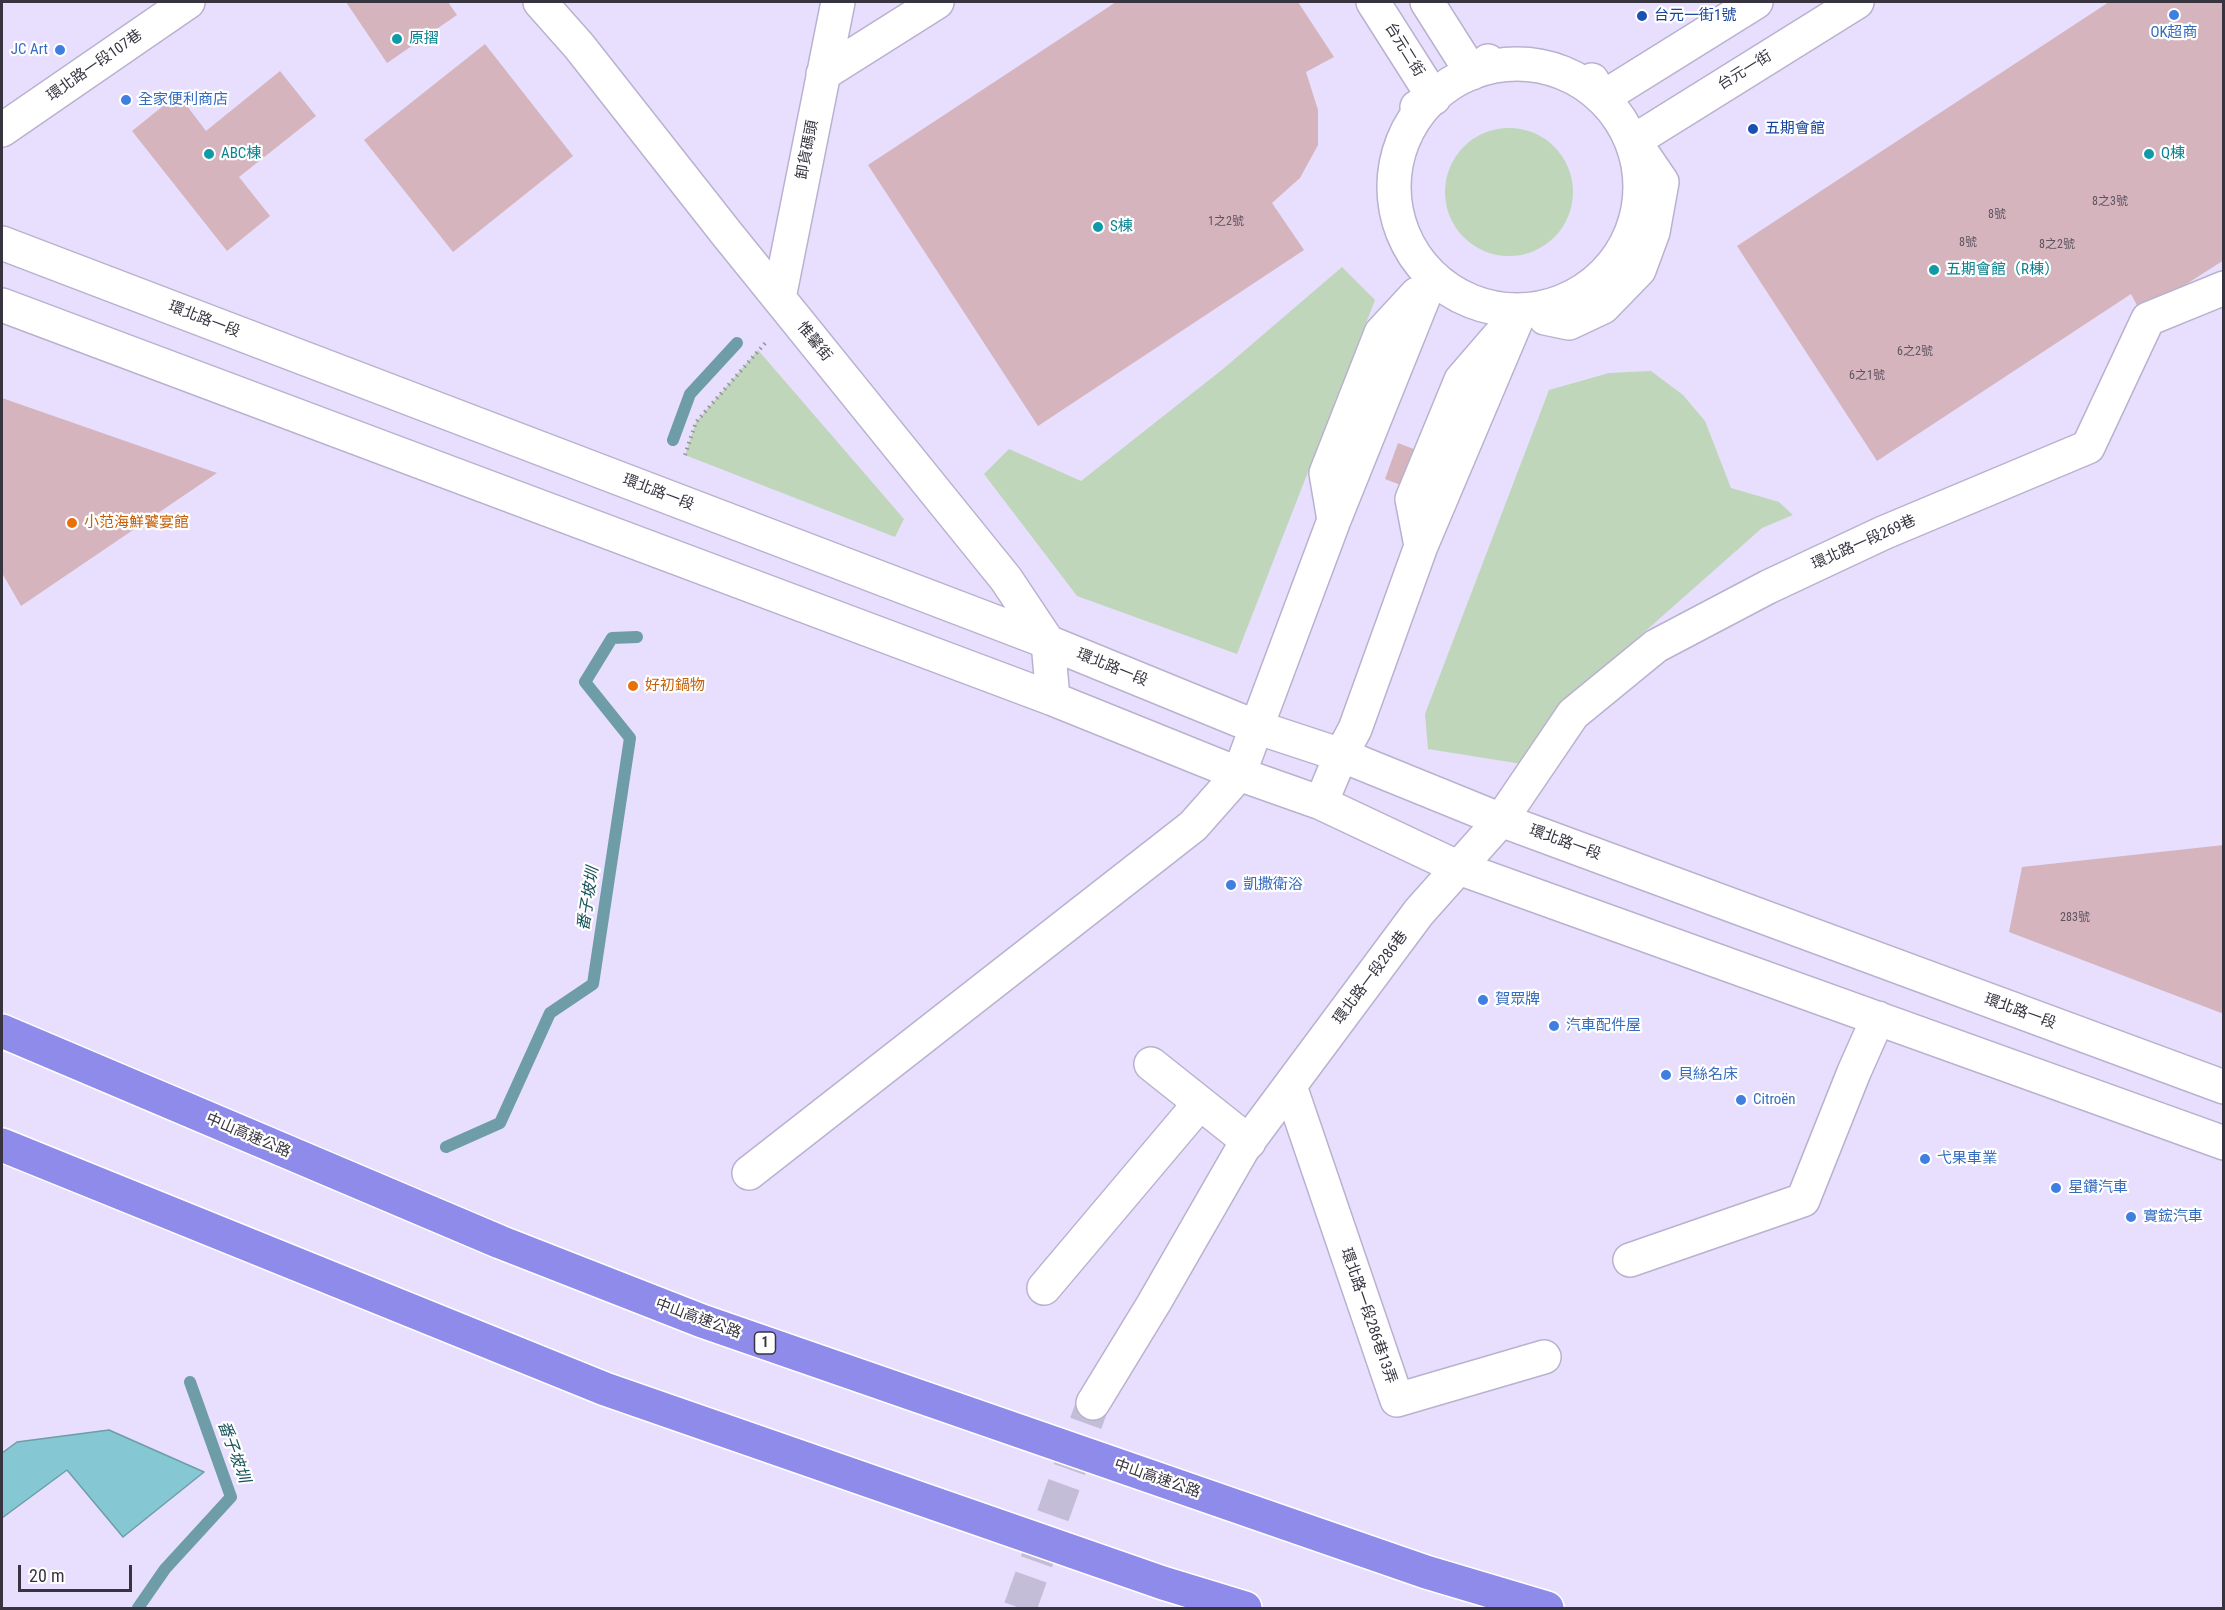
<!DOCTYPE html>
<html>
<head>
<meta charset="utf-8">
<style>
  body { margin:0 }
  #map { position:relative; width:2225px; height:1610px; overflow:hidden; background:#e7dffd; font-family:"Roboto Condensed",sans-serif }
  canvas { display:block }
  .frame { position:absolute; inset:0; border:3px solid #37343f; pointer-events:none }
  .scale { position:absolute; left:18px; top:1565px; width:114px; height:27px; box-sizing:border-box; border:3px solid #37343f; border-top:0; padding-left:8px; font-size:18px; line-height:21px; white-space:nowrap; color:#37343f; -webkit-text-stroke:4px #fff; paint-order:stroke }
</style>
</head>
<body>
<div id="map">
<canvas width="2225" height="1610"></canvas>
<div class="frame"></div>
<div class="scale">20 m</div>
</div>
<script>
const ctx = document.querySelector('canvas').getContext('2d');
ctx.lineJoin = 'round';
function paint(path, color) {
  ctx.fillStyle = color;
  ctx.fill(path, 'evenodd');
}
function toPath(rows) {
  const path = new Path2D();
  for (const r of rows) {
    if (r.length === 3) {
      path.moveTo(r[0] + r[2], r[1]);
      path.arc(r[0], r[1], r[2], 0, 2 * Math.PI);
      continue;
    }
    path.moveTo(r[0], r[1]);
    for (let i = 2; i < r.length; i += 2) path.lineTo(r[i], r[i + 1]);
  }
  return path;
}
function trace(path, color, width, dash) {
  ctx.strokeStyle = color;
  ctx.lineWidth = width;
  ctx.lineCap = dash ? 'butt' : 'round';
  ctx.setLineDash(dash || []);
  ctx.stroke(path);
}
function label(font, color, halo, rows, align = 'center') {
  ctx.font = font + ' "Roboto Condensed","Noto Sans TC",sans-serif';
  ctx.lineWidth = 4.5;
  ctx.setLineDash([]);
  ctx.textBaseline = 'middle';
  ctx.strokeStyle = halo;
  ctx.fillStyle = color;
  for (const [text, x, y, turn = 0] of rows) {
    ctx.save();
    ctx.translate(x, y);
    ctx.rotate((+turn || 0) * Math.PI / 180);
    ctx.textAlign = isNaN(turn) ? turn : align;
    if (halo) ctx.strokeText(text, 0, 0);
    ctx.fillText(text, 0, 0);
    ctx.restore();
  }
}
const green = toPath([
  [1509,192,64],
  [1342,267,1375,300,1237,654,1077,596,984,474,1009,449,1081,481,1223,369],
  [758,350,904,519,895,537,685,455,696,422],
  [1651,371,1683,395,1705,421,1731,488,1779,502,1793,515,1762,528,1564,703,1522,764,1428,749,1425,714,1549,390,1609,373]
]);
const water = toPath([
  [109,1430,204,1472,123,1537,67,1470,2,1518,2,1453,17,1442,109,1430]
]);
const stream = toPath([
  [673,440,690,394,737,343],
  [446,1147,500,1123,550,1013,593,984,630,738,585,682,612,638,637,637],
  [138,1608,165,1569,231,1497,190,1382]
]);
const building = toPath([
  [346,2,448,2,457,15,387,63],
  [1116,2,1298,2,1334,57,1306,72,1318,110,1318,145,1300,178,1272,203,1304,250,1038,426,868,165],
  [2109,2,2224,2,2224,260,2141,313,2131,294,1877,461,1737,246],
  [485,44,573,156,453,252,364,140],
  [280,71,316,116,239,177,270,216,227,251,132,131,178,94,206,131],
  [2,398,217,473,21,606,2,573],
  [1398,443,1424,453,1411,489,1385,479],
  [2224,845,2224,1014,2009,932,2022,867]
]);
const minorTunnel = toPath([
  [1020,1608,1093,1403]
]);
const path = toPath([
  [685,455,696,422,767,341]
]);
const minor = toPath([
  [540,2,579,46,727,234,1006,579,1048,642,1053,699],
  [1373,2,1434,98,1417,107],
  [1427,2,1472,73,1488,61],
  [1517,187,123],
  [823,74,937,2],
  [1592,80,1602,98,1756,2],
  [2,130,188,2],
  [2,243,1048,642,1256,727,1341,755,1501,820,2224,1087],
  [779,298,838,2],
  [2,305,1053,699,1239,774,1321,803,1459,868,2224,1143],
  [1545,318,1569,323,1603,307,1639,270,1653,232,1662,182,1634,141,1857,2],
  [1334,520,1326,473,1381,333,1417,294],
  [1421,546,1412,499,1461,380,1499,336],
  [1321,803,1341,755,1355,729,1421,546,1520,312],
  [1151,1064,1249,1142],
  [1290,1086,1397,1400,1544,1357],
  [749,1173,1193,826,1239,774,1334,520,1431,279],
  [1630,1260,1803,1200,1854,1072,1878,1018],
  [1044,1288,1200,1103],
  [1093,1403,1154,1303,1242,1150,1419,912,1501,820,1573,714,1656,646,1768,587,1883,533,2088,447,2148,319,2224,288]
]);
const highway = toPath([
  [2,1031,500,1242,702,1321,1426,1572,1547,1608],
  [2,1145,605,1389,1163,1583,1245,1608]
]);
const markers = [
  [2174,15,6,"#3f7fe0"],
  [1642,16,6,"#1a4fb4"],
  [397,39,6,"#0f9aa8"],
  [60,50,6,"#3f7fe0"],
  [126,100,6,"#3f7fe0"],
  [1753,129,6,"#1a4fb4"],
  [209,154,6,"#0f9aa8"],
  [2149,154,6,"#0f9aa8"],
  [1098,227,6,"#0f9aa8"],
  [1934,270,6,"#0f9aa8"],
  [72,523,6,"#e8710a"],
  [633,686,6,"#e8710a"],
  [1231,885,6,"#3f7fe0"],
  [1483,1000,6,"#3f7fe0"],
  [1554,1026,6,"#3f7fe0"],
  [1666,1075,6,"#3f7fe0"],
  [1741,1100,6,"#3f7fe0"],
  [1925,1159,6,"#3f7fe0"],
  [2056,1188,6,"#3f7fe0"],
  [2131,1217,6,"#3f7fe0"]
];
const numberNames = [
  ["8之3號",2110,202],
  ["8號",1997,215],
  ["1之2號",1226,222],
  ["8號",1968,243],
  ["8之2號",2057,245],
  ["6之2號",1915,352],
  ["6之1號",1867,376],
  ["283號",2075,918]
];
const shields = [
  [765,1343,21]
];
const shieldNames = [
  ["1",765,1343]
];
const transitNames = [
  ["台元一街1號",1654,16],
  ["五期會館",1765,129]
];
const shopNames = [
  ["OK超商",2174,33,"center"],
  ["JC Art",48,50,"right"],
  ["全家便利商店",138,100],
  ["凱撒衛浴",1243,885],
  ["賀眾牌",1495,1000],
  ["汽車配件屋",1566,1026],
  ["貝絲名床",1678,1075],
  ["Citroën",1753,1100],
  ["弋果車業",1937,1159],
  ["星鑽汽車",2068,1188],
  ["實鋐汽車",2143,1217]
];
const cultureNames = [
  ["原摺",409,39],
  ["ABC棟",221,154],
  ["Q棟",2161,154],
  ["S棟",1110,227],
  ["五期會館（R棟）",1946,270]
];
const streetNames = [
  ["台元二街",1404,50,58],
  ["環北路一段107巷",95,66,-35],
  ["台元一街",1745,71,-32],
  ["卸貨碼頭",808,150,-79],
  ["環北路一段",204,320,21],
  ["惟馨街",814,342,51],
  ["環北路一段",658,493,21],
  ["環北路一段269巷",1864,543,-24],
  ["環北路一段",1112,668,22],
  ["環北路一段",1565,843,20],
  ["環北路一段286巷",1371,978,-53],
  ["環北路一段",2020,1012,20],
  ["中山高速公路",248,1136,23],
  ["環北路一段286巷13弄",1368,1316,71],
  ["中山高速公路",698,1319,20],
  ["中山高速公路",1157,1479,19]
];
const foodNames = [
  ["小范海鮮饕宴館",84,523],
  ["好初鍋物",645,686]
];
const waterNames = [
  ["番子坡圳",589,899,-81],
  ["番子坡圳",233,1452,70]
];
paint(green, '#bfd6ba');
paint(water, '#85c8d3');
trace(water, '#6e9ca7', 1.5);
trace(stream, '#6e9ca7', 12);
paint(building, '#d5b4be');
trace(minorTunnel, '#c4bdd7', 33, [33, 16]);
trace(minor, '#b9b2cf', 36);
trace(highway, '#fff', 36);
trace(path, '#958fa4', 4, [1.5, 4.5]);
trace(minor, '#fff', 33);
trace(highway, '#8f8bea', 33);
for (const [x, y, r, color] of markers) {
  const dot = new Path2D();
  dot.arc(x, y, r, 0, 2 * Math.PI);
  ctx.fillStyle = color;
  ctx.fill(dot);
  trace(dot, '#fff', 2);
}
label('12px', '#5e545f', null, numberNames);
for (const [x, y, w] of shields) {
  const box = new Path2D();
  box.roundRect(x - w / 2, y - 11, w, 22, 4.5);
  ctx.fillStyle = '#fff';
  ctx.fill(box);
  trace(box, '#37343f', 1.5);
}
label('bold 14px', '#37343f', null, shieldNames);
label('15px', '#164399', '#fff', transitNames, 'left');
label('15px', '#366cbe', '#fff', shopNames, 'left');
label('15px', '#0d838f', '#fff', cultureNames, 'left');
label('15px', '#37343f', '#fff', streetNames);
label('15px', '#c56008', '#fff', foodNames, 'left');
label('italic 16px', '#19535b', '#fff', waterNames);
</script>
</body>
</html>
